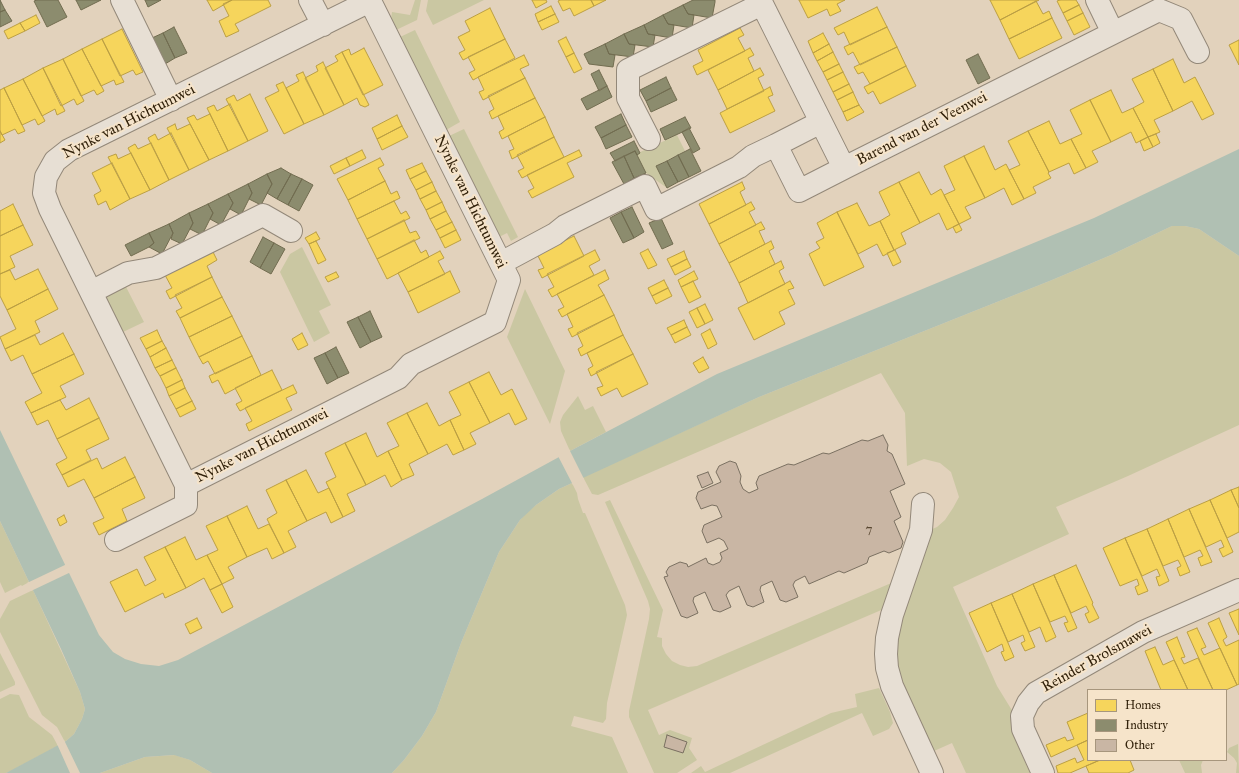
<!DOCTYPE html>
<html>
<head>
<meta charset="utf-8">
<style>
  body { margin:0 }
  #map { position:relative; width:1239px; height:773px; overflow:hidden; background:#e2d2bc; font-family:"IM FELL Great Primer",serif }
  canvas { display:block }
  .legend { position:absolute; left:1087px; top:689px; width:140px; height:72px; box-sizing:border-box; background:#f6e4ca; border:1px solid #a7967d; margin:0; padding:5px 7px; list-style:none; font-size:12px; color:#31210a }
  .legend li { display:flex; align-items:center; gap:8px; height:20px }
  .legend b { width:20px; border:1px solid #a7967d }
</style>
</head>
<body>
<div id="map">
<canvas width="1239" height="773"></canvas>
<ul class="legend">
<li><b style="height:11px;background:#f6d55c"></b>Homes</li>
<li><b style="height:11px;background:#8c8c6e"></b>Industry</li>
<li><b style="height:11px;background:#c9b6a4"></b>Other</li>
</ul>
</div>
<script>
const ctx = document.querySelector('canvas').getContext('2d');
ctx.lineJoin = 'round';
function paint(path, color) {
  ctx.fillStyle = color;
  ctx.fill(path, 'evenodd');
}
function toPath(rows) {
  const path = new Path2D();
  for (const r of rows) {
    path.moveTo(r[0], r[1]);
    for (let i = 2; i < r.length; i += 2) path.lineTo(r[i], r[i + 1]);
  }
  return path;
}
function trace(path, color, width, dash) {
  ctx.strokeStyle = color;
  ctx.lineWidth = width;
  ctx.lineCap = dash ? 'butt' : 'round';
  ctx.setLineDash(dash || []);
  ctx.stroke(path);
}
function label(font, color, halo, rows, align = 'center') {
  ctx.font = font + ' "IM FELL Great Primer",serif';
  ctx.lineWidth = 4;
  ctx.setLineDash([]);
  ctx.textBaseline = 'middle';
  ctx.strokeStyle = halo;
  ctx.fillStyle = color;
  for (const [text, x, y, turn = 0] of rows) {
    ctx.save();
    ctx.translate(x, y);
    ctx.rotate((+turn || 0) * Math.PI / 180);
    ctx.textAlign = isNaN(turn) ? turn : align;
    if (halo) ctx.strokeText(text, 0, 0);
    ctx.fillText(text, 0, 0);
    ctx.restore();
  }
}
const green = toPath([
  [415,0,421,0,417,20,396,30,391,19,392,12,410,15],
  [428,0,484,0,433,25,426,11],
  [415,30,460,122,446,130,400,37],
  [464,129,518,237,511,241,507,233,499,237,449,136],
  [677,135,685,151,656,166,667,188,646,173,636,154],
  [1172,226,1185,226,1199,229,1239,256,1239,425,1128,476,1056,507,1069,534,953,587,997,686,1013,712,1011,721,1012,732,1030,773,966,773,952,743,934,751,902,681,898,667,897,651,899,622,930,530,937,527,945,520,953,508,959,497,951,472,940,463,924,459,907,466,905,413,881,373,598,495,592,494,583,477,759,397,1052,280,1111,255],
  [302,247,331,305,319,311,330,333,314,342,280,272,290,254],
  [124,283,144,322,123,332,104,293],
  [525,289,565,371,550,424,507,337],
  [578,396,585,410,593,406,606,432,570,451,561,431,560,422,563,415],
  [572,483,577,493,578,499,583,513,585,513,625,605,627,615,607,703,606,719,603,723,574,716,571,726,612,737,628,773,392,773,404,760,422,736,436,712,461,643,499,552,520,520,527,512,536,505,559,489],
  [610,500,663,610,657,637,662,638,662,646,666,654,672,661,680,665,688,667,697,666,896,581,886,608,648,710,659,735,670,730,692,738,689,748,697,760,677,773,654,773,629,717,629,711,649,619,650,609,648,601,605,502],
  [0,521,29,582,22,586,21,585,5,593,0,582],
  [33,590,80,692,85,709,82,719,74,734,65,742,57,727,42,715,0,632,0,619,10,601],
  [0,653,15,682,15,685,0,692],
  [879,688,890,712,893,723,889,729,873,736,862,713,730,773,691,773,701,766,705,772,831,713,857,707,855,694],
  [10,694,19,695,29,717,52,735,58,746,13,770,6,773,0,773,0,699],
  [1238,744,1239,773,1236,773,1237,763,1234,758,1227,752,1229,748],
  [175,755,190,760,212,773,100,773,145,757],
  [1179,760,1203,760,1201,765,1202,773,1185,773]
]);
const water = toPath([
  [1239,149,1239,256,1199,229,1185,226,1172,226,1111,255,1052,280,759,397,559,489,536,505,520,520,499,552,461,643,436,712,422,736,404,760,392,773,212,773,190,760,174,755,145,757,100,773,6,773,66,741,74,734,82,719,85,709,80,692,61,649,0,521,0,430,99,635,113,652,125,659,141,664,159,666,178,660,482,499,570,451,717,374,1094,218]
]);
const pier = toPath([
  [569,449,584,479,573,485,558,456],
  [67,564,71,572,31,591,27,583],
  [64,740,65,742,80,773,70,773,57,744]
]);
const homes = toPath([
  [207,0,232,0,213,11,207,0],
  [232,0,268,0,271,6,235,24,239,31,226,37,219,21,229,16,223,4,232,0],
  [532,0,546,0,547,2,536,8,532,0],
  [560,0,591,0,594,6,574,16,570,8,563,11,558,1,560,0],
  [591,0,606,0,594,6,591,0],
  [799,0,845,0,837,4,841,11,830,16,827,9,808,18,799,0],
  [990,0,1039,0,1000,20,990,0],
  [1060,0,1076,0,1079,5,1063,13,1057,1,1060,0],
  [1036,1,1043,14,1049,11,1052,18,1009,39,1000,20,1036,1],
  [1079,5,1083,13,1067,21,1063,13,1079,5],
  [551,6,555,14,538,22,535,14,551,6],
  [877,7,887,27,850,45,844,32,838,35,834,28,877,7],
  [490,8,505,39,463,60,459,53,465,50,458,37,470,31,465,21,490,8],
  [1083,13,1090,27,1074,35,1067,21,1083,13],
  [555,14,559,22,542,30,538,22,555,14],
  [36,15,40,23,25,31,20,23,36,15],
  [1052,18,1062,38,1019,59,1009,39,1052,18],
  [20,23,25,31,8,39,4,31,20,23],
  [887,27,897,47,860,65,853,52,848,55,844,47,887,27],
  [740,28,744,35,738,38,745,51,697,75,693,66,703,61,698,50,740,28],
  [122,29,143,72,136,75,133,70,120,76,102,39,122,29],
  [823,33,829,44,813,53,808,41,823,33],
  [566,37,574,53,566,57,558,41,566,37],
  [102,39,124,82,116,85,114,80,101,86,82,49,102,39],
  [505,39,515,58,473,80,469,73,475,70,468,57,505,39],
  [1239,40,1239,65,1229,45,1239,40],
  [829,44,833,52,817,61,813,53,829,44],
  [897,47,906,66,870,84,863,72,858,74,854,67,897,47],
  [364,48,383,85,363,95,342,52,349,49,351,55,364,48],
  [750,48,754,55,748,58,754,71,718,90,708,70,750,48],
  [82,49,104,91,97,95,94,90,81,96,63,59,82,49],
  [342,52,369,105,365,107,360,105,357,98,344,105,325,68,338,61,335,56,342,52],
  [833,52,839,64,823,72,817,61,833,52],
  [574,53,582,69,574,73,566,57,574,53],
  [524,55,529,65,520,69,525,78,483,100,479,92,484,90,478,77,524,55],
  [63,59,84,101,77,105,74,99,61,106,43,68,63,59],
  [1173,59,1184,83,1195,77,1214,114,1202,120,1192,101,1173,111,1153,69,1173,59],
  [323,62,344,105,324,115,305,78,318,71,316,66,323,62],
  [839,64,843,72,827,80,823,72,839,64],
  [906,66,916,86,880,104,873,91,868,94,864,87,906,66],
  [43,68,65,111,57,115,55,109,42,116,23,79,43,68],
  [760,68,764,75,758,78,764,91,727,109,718,90,760,68],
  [1153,69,1173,111,1154,120,1160,132,1148,137,1133,108,1144,102,1132,79,1153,69],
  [303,72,324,115,304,124,286,88,299,81,296,75,303,72],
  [843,72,849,84,833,92,827,80,843,72],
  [525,78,535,98,492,119,489,112,494,109,488,96,525,78],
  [23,79,45,121,38,125,35,119,22,125,4,88,23,79],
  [283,82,304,124,284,134,265,98,279,91,276,85,283,82],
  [849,84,853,92,837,100,833,92,849,84],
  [770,87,773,95,768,97,775,111,730,133,720,113,770,87],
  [4,88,25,131,18,134,15,129,2,135,0,131,0,90,4,88],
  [1111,90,1122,113,1133,108,1148,137,1136,143,1131,132,1111,142,1090,100,1111,90],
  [853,92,859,105,843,112,837,100,853,92],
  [250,94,268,131,248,141,226,99,234,95,237,101,250,94],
  [535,98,545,117,502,139,499,132,504,129,498,116,535,98],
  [1090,100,1111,142,1092,151,1098,162,1086,168,1071,139,1082,134,1070,110,1090,100],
  [230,104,248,141,228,151,207,108,214,105,217,111,230,104],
  [859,105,864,112,847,121,843,112,859,105],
  [210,114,228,151,209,160,187,118,194,115,197,120,210,114],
  [397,115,402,126,377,139,372,128,397,115],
  [545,117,554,137,512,159,509,151,514,149,508,136,545,117],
  [1049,121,1060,144,1071,139,1086,168,1074,174,1069,163,1049,172,1028,131,1049,121],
  [175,124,177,130,190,124,209,160,189,170,167,128,175,124],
  [402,126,408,137,382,150,377,139,402,126],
  [0,131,5,140,0,143,0,131],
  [1028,131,1049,172,1048,173,1051,178,1033,187,1036,193,1024,199,1009,170,1020,165,1008,141,1028,131],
  [171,133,189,170,169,180,148,138,155,134,158,140,171,133],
  [1156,134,1160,143,1153,147,1148,137,1156,134],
  [554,137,564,157,522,178,518,171,524,168,517,155,554,137],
  [1148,137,1153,147,1144,151,1140,141,1148,137],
  [151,143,169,180,150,190,128,148,135,144,138,149,151,143],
  [984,146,995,170,1006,164,1024,199,1012,205,1004,188,985,198,964,156,984,146],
  [362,150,366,158,350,166,346,158,362,150],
  [579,150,582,156,567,163,574,177,532,198,528,191,534,188,527,175,579,150],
  [131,153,150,190,130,199,108,157,116,154,118,159,131,153],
  [964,156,985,198,965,207,971,218,959,224,944,195,955,190,944,166,964,156],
  [346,158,350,166,334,174,330,166,346,158],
  [380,158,384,165,378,168,385,181,348,200,337,179,380,158],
  [112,163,130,199,110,210,106,201,98,205,94,195,101,191,92,173,112,163],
  [422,163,426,171,410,179,406,170,422,163],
  [426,171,432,182,416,190,410,179,426,171],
  [919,172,931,195,941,189,959,224,947,230,939,213,920,223,899,182,919,172],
  [385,181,391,194,397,191,400,198,357,219,348,200,385,181],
  [432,182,436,191,420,199,416,190,432,182],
  [742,182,745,189,740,192,746,205,709,224,699,204,742,182],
  [899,182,920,223,901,233,906,244,894,250,880,221,890,215,879,192,899,182],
  [436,191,442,202,426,210,420,199,436,191],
  [394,201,401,214,406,211,410,218,367,239,357,219,394,201],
  [442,202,446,211,430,219,426,210,442,202],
  [751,202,755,209,749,212,756,225,719,244,709,224,751,202],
  [857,203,869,226,880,221,894,250,883,256,877,244,858,254,837,212,857,203],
  [13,204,23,225,0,236,0,211,13,204],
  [446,211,452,222,436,230,430,219,446,211],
  [837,212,864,267,824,286,809,254,820,248,816,242,824,238,817,223,837,212],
  [404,220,410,233,416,231,420,238,377,259,367,239,404,220],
  [452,222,456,230,440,238,436,230,452,222],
  [761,222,765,229,759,231,765,244,729,263,719,244,761,222],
  [959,224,962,230,956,233,953,227,959,224],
  [23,225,33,245,10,256,15,267,0,274,0,236,23,225],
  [456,230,461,240,445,248,440,238,456,230],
  [316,232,320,239,309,244,305,238,316,232],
  [574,236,584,256,542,278,538,270,544,268,537,254,574,236],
  [414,240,421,253,426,250,429,257,387,279,377,259,414,240],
  [316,241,326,260,318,264,309,244,316,241],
  [771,241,774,248,769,251,775,264,739,283,729,263,771,241],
  [648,249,657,265,648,269,640,253,648,249],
  [595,250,600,260,589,266,594,275,552,297,548,290,554,287,547,274,595,250],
  [895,250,901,262,893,266,887,253,895,250],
  [440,251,444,258,438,261,445,274,408,292,398,273,440,251],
  [684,251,687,259,671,267,667,259,684,251],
  [213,252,217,260,207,266,212,277,170,299,166,291,172,288,165,275,213,252],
  [687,259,691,267,675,275,671,267,687,259],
  [781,261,784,268,779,271,785,284,748,303,739,283,781,261],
  [38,269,48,289,7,310,0,296,0,274,10,270,15,280,38,269],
  [605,270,609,279,598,285,604,295,562,317,558,310,564,307,557,294,605,270],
  [450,271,460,292,418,313,408,292,450,271],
  [694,271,698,279,681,287,678,280,694,271],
  [336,272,339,277,328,282,325,277,336,272],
  [212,277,222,297,180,318,176,311,182,308,175,295,212,277],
  [664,280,668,288,652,296,648,288,664,280],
  [693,281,701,297,689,303,681,287,693,281],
  [790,281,794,288,788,290,795,304,779,312,785,324,754,340,738,308,790,281],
  [668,288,672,296,656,304,652,296,668,288],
  [48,289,58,309,35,321,40,332,5,349,0,337,16,329,7,310,48,289],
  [604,295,614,315,572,337,568,329,573,327,567,314,604,295],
  [222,297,232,316,189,337,180,318,222,297],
  [705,304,713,320,705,324,697,308,705,304],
  [697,308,705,324,697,328,689,312,697,308],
  [614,315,623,335,581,356,578,349,583,346,577,333,614,315],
  [232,316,242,336,199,357,189,337,232,316],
  [684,320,687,327,671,335,667,328,684,320],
  [687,327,691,335,675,343,671,335,687,327],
  [710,329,717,344,708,349,701,334,710,329],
  [157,330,162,341,146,349,140,338,157,330],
  [63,333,74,354,32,374,23,355,11,361,5,349,35,335,40,345,63,333],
  [302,333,308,345,298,350,292,339,302,333],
  [623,335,633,354,591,376,588,369,593,366,587,353,623,335],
  [242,336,252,356,215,374,208,361,203,364,199,357,242,336],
  [162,341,166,348,150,357,146,349,162,341],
  [166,348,172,360,155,368,150,357,166,348],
  [74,354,84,374,60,386,66,397,31,413,25,402,42,393,32,374,74,354],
  [633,354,648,384,622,397,617,388,601,396,597,388,603,386,596,372,633,354],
  [252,356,261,375,225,394,218,380,212,383,209,376,252,356],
  [703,357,709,368,699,373,693,363,703,357],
  [172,360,176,368,160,376,155,368,172,360],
  [176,368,182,380,166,388,160,376,176,368],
  [272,370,282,390,240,411,236,404,242,401,235,388,272,370],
  [489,372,501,395,512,389,527,419,515,425,509,413,490,423,469,382,489,372],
  [182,380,185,388,169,396,166,388,182,380],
  [469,382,490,423,470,433,476,444,464,450,450,420,461,415,449,392,469,382],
  [293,385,297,393,286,398,292,410,249,431,246,424,252,421,245,408,293,385],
  [185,388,192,401,176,409,169,396,185,388],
  [89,398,99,418,57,439,48,420,37,425,31,413,60,400,66,410,89,398],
  [192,401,196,409,180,417,176,409,192,401],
  [427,403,439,426,450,420,464,450,453,455,447,444,428,454,407,413,427,403],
  [407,413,428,454,409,464,414,475,402,480,388,451,399,446,387,423,407,413],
  [99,418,109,439,86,450,91,460,62,475,56,464,67,458,57,439,99,418],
  [366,433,377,457,388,451,402,480,391,487,385,475,366,485,345,443,366,433],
  [345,443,366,485,347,494,355,511,343,517,326,482,336,477,325,453,345,443],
  [125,457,135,477,94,498,84,479,68,487,62,475,97,458,102,469,125,457],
  [306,470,318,493,329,488,343,517,331,523,326,512,307,521,286,480,306,470],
  [135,477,145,498,122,509,127,521,99,535,93,523,104,518,94,498,135,477],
  [286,480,307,521,288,531,296,547,284,553,267,519,277,513,266,490,286,480],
  [1239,487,1239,508,1231,490,1239,487],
  [1231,490,1239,508,1239,532,1227,538,1210,500,1231,490],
  [1210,500,1233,552,1223,557,1219,549,1224,547,1221,540,1206,547,1189,509,1210,500],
  [247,506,258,529,269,524,284,553,272,559,267,548,247,557,227,516,247,506],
  [1189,509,1212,562,1201,566,1198,558,1203,556,1200,550,1184,557,1168,519,1189,509],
  [64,515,67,522,60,526,57,519,64,515],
  [227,516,247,557,228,567,234,578,222,584,207,555,218,550,206,526,227,516],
  [1168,519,1190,572,1180,576,1177,568,1181,566,1178,560,1163,566,1147,529,1168,519],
  [1147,529,1169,581,1159,586,1156,577,1160,576,1157,569,1142,576,1125,538,1147,529],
  [185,537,196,560,207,555,222,584,210,590,204,578,186,588,165,547,185,537],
  [1125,538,1148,591,1138,595,1135,587,1139,585,1137,579,1120,586,1103,548,1125,538],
  [165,547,186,588,165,598,163,593,125,612,110,582,137,569,145,586,156,580,144,557,165,547],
  [1076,565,1093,603,1092,604,1099,618,1089,623,1085,614,1089,612,1086,606,1071,613,1054,575,1076,565],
  [1054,575,1077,628,1068,632,1064,623,1068,622,1065,616,1050,622,1033,584,1054,575],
  [222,584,233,607,222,613,210,590,222,584],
  [1033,584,1056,637,1046,642,1040,627,1029,632,1012,594,1033,584],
  [1012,594,1035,647,1025,651,1021,643,1025,641,1023,635,1008,642,991,603,1012,594],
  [991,603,1014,657,1005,661,1001,652,1004,651,1002,644,987,652,969,613,991,603],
  [1239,609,1239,635,1229,613,1239,609],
  [197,618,202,628,190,634,185,624,197,618],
  [1219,618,1227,637,1223,640,1226,646,1239,640,1239,684,1237,685,1208,623,1219,618],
  [1197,628,1206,647,1201,649,1204,655,1220,648,1237,685,1226,690,1213,690,1187,632,1197,628],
  [1177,637,1185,657,1181,658,1184,664,1198,658,1213,690,1188,690,1166,642,1177,637],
  [1155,647,1163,665,1174,660,1188,690,1161,690,1145,651,1155,647],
  [1088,713,1088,740,1051,757,1046,745,1065,737,1067,741,1074,739,1067,722,1088,713],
  [1088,740,1088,760,1100,760,1070,773,1058,773,1056,766,1075,758,1077,763,1084,760,1077,745,1088,740],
  [1100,760,1130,760,1134,770,1128,773,1089,773,1086,766,1100,760]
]);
const industry = toPath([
  [0,0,5,10,0,12,0,0],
  [37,0,58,0,67,17,47,27,34,1,37,0],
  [76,0,101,0,81,10,76,0],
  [145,0,161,0,148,7,145,0],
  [693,0,715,0,715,2,712,18,688,14,683,5,693,0],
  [683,5,688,14,694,15,692,28,668,24,663,15,683,5],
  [5,10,12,21,0,27,0,12,5,10],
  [663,15,668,24,674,25,672,38,648,34,644,25,663,15],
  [644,25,648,34,655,35,653,47,629,44,624,34,644,25],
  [174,27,187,53,175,58,163,33,174,27],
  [163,33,175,58,165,64,152,38,163,33],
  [624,34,629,44,635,45,633,57,609,54,605,44,624,34],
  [605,44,609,54,615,55,613,67,589,64,584,54,605,44],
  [978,54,990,78,978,84,966,60,978,54],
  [599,70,607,86,599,91,591,74,599,70],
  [666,77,671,88,646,101,640,90,666,77],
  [607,86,612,97,587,110,581,99,607,86],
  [671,88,677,100,651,112,646,101,671,88],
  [621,114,626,125,601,138,595,127,621,114],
  [685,117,691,128,665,140,660,129,685,117],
  [626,125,632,137,606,149,601,138,626,125],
  [689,128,700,149,693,153,682,132,689,128],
  [634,141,640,153,637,155,635,151,615,161,610,153,634,141],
  [690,149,701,171,689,177,678,155,690,149],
  [635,151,646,173,634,178,624,156,635,151],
  [678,155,689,177,678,182,667,161,678,155],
  [624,156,634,178,624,184,612,162,624,156],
  [667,161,678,182,667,188,656,166,667,161],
  [281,168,291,174,277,199,267,193,272,184,267,174,281,168],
  [267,174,272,184,261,205,249,199,252,193,248,184,267,174],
  [291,174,302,179,288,205,277,199,291,174],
  [302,179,313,185,299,211,288,205,302,179],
  [248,184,252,193,241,215,230,209,233,203,228,194,248,184],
  [228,194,233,203,221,225,210,219,213,213,208,204,228,194],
  [208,204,213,213,202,235,190,229,193,223,189,213,208,204],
  [632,207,644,232,634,238,621,212,632,207],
  [621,212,634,238,623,243,610,218,621,212],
  [189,213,193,223,182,244,171,239,173,233,169,224,189,213],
  [661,218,673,244,662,249,649,223,661,218],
  [169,224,173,233,162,254,149,247,154,243,149,233,169,224],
  [149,233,154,243,149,247,131,256,125,245,149,233],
  [263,237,274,243,260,268,250,262,263,237],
  [274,243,285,249,271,274,260,268,274,243],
  [370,311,382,337,371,342,358,317,370,311],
  [358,317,371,342,360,348,347,322,358,317],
  [336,347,349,373,338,378,325,353,336,347],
  [325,353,338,378,327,384,314,358,325,353]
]);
const building = toPath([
  [883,435,888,445,887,451,892,454,905,484,890,491,901,517,894,521,903,542,901,548,889,553,884,551,869,557,867,563,844,573,839,571,809,584,805,576,795,581,793,585,798,597,786,602,780,600,772,581,761,586,760,590,764,602,753,607,747,605,739,586,729,591,726,595,731,607,720,612,713,610,705,592,694,597,693,601,698,613,687,618,681,616,664,577,668,576,666,572,669,567,680,562,687,564,688,567,706,558,708,563,713,565,720,562,722,558,720,553,728,549,724,541,719,538,707,543,702,531,704,525,722,517,717,506,712,505,701,509,696,498,698,492,721,482,716,472,719,466,730,461,736,463,741,476,740,482,743,489,749,493,758,489,756,483,759,476,788,464,794,465,823,453,829,454,862,440,868,441,883,435],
  [708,472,713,483,702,488,697,476,708,472],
  [667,735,687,742,683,753,664,747,667,735]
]);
const minor = toPath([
  [122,0,171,100],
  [310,0,323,25],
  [760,0,844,168,1113,33,1097,0],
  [370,1,509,280,495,322,411,364,398,378,186,485,50,209,44,193,46,177,55,161,69,150,370,1],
  [1113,33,1159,10,1181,19,1198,52],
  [821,122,776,145,799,191,844,168],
  [649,139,628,98,628,70,762,4],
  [501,263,555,234,565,226,645,186,656,209,739,167,753,156,776,145],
  [91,292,128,273,156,268,263,215,291,231],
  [923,504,921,530,892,615,887,638,886,654,887,668,892,686,932,773],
  [116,540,186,505,186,485],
  [1043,773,1023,729,1022,716,1028,703,1036,693,1143,632,1239,590]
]);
const numberNames = [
  ["7",869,530]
];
const streetNames = [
  ["Nynke van Hichtumwei",129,122,-27],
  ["Barend van der Veenwei",922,129,-27],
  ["Nynke van Hichtumwei",470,202,64],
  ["Nynke van Hichtumwei",262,446,-27],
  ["Reinder Brolsmawei",1097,659,-29]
];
paint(green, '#cac7a2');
paint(water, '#b0c0b3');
paint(pier, '#e2d2bc');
paint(homes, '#f6d55c');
trace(homes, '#bb9f43', 1);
paint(industry, '#8c8c6e');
trace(industry, '#716c50', 1);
paint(building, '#c9b6a4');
trace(building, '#7a7061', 1);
trace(minor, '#938879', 24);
trace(minor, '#e7dfd4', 22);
label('13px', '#574630', null, numberNames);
label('15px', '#31210a', '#f6e4ca', streetNames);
</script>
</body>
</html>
